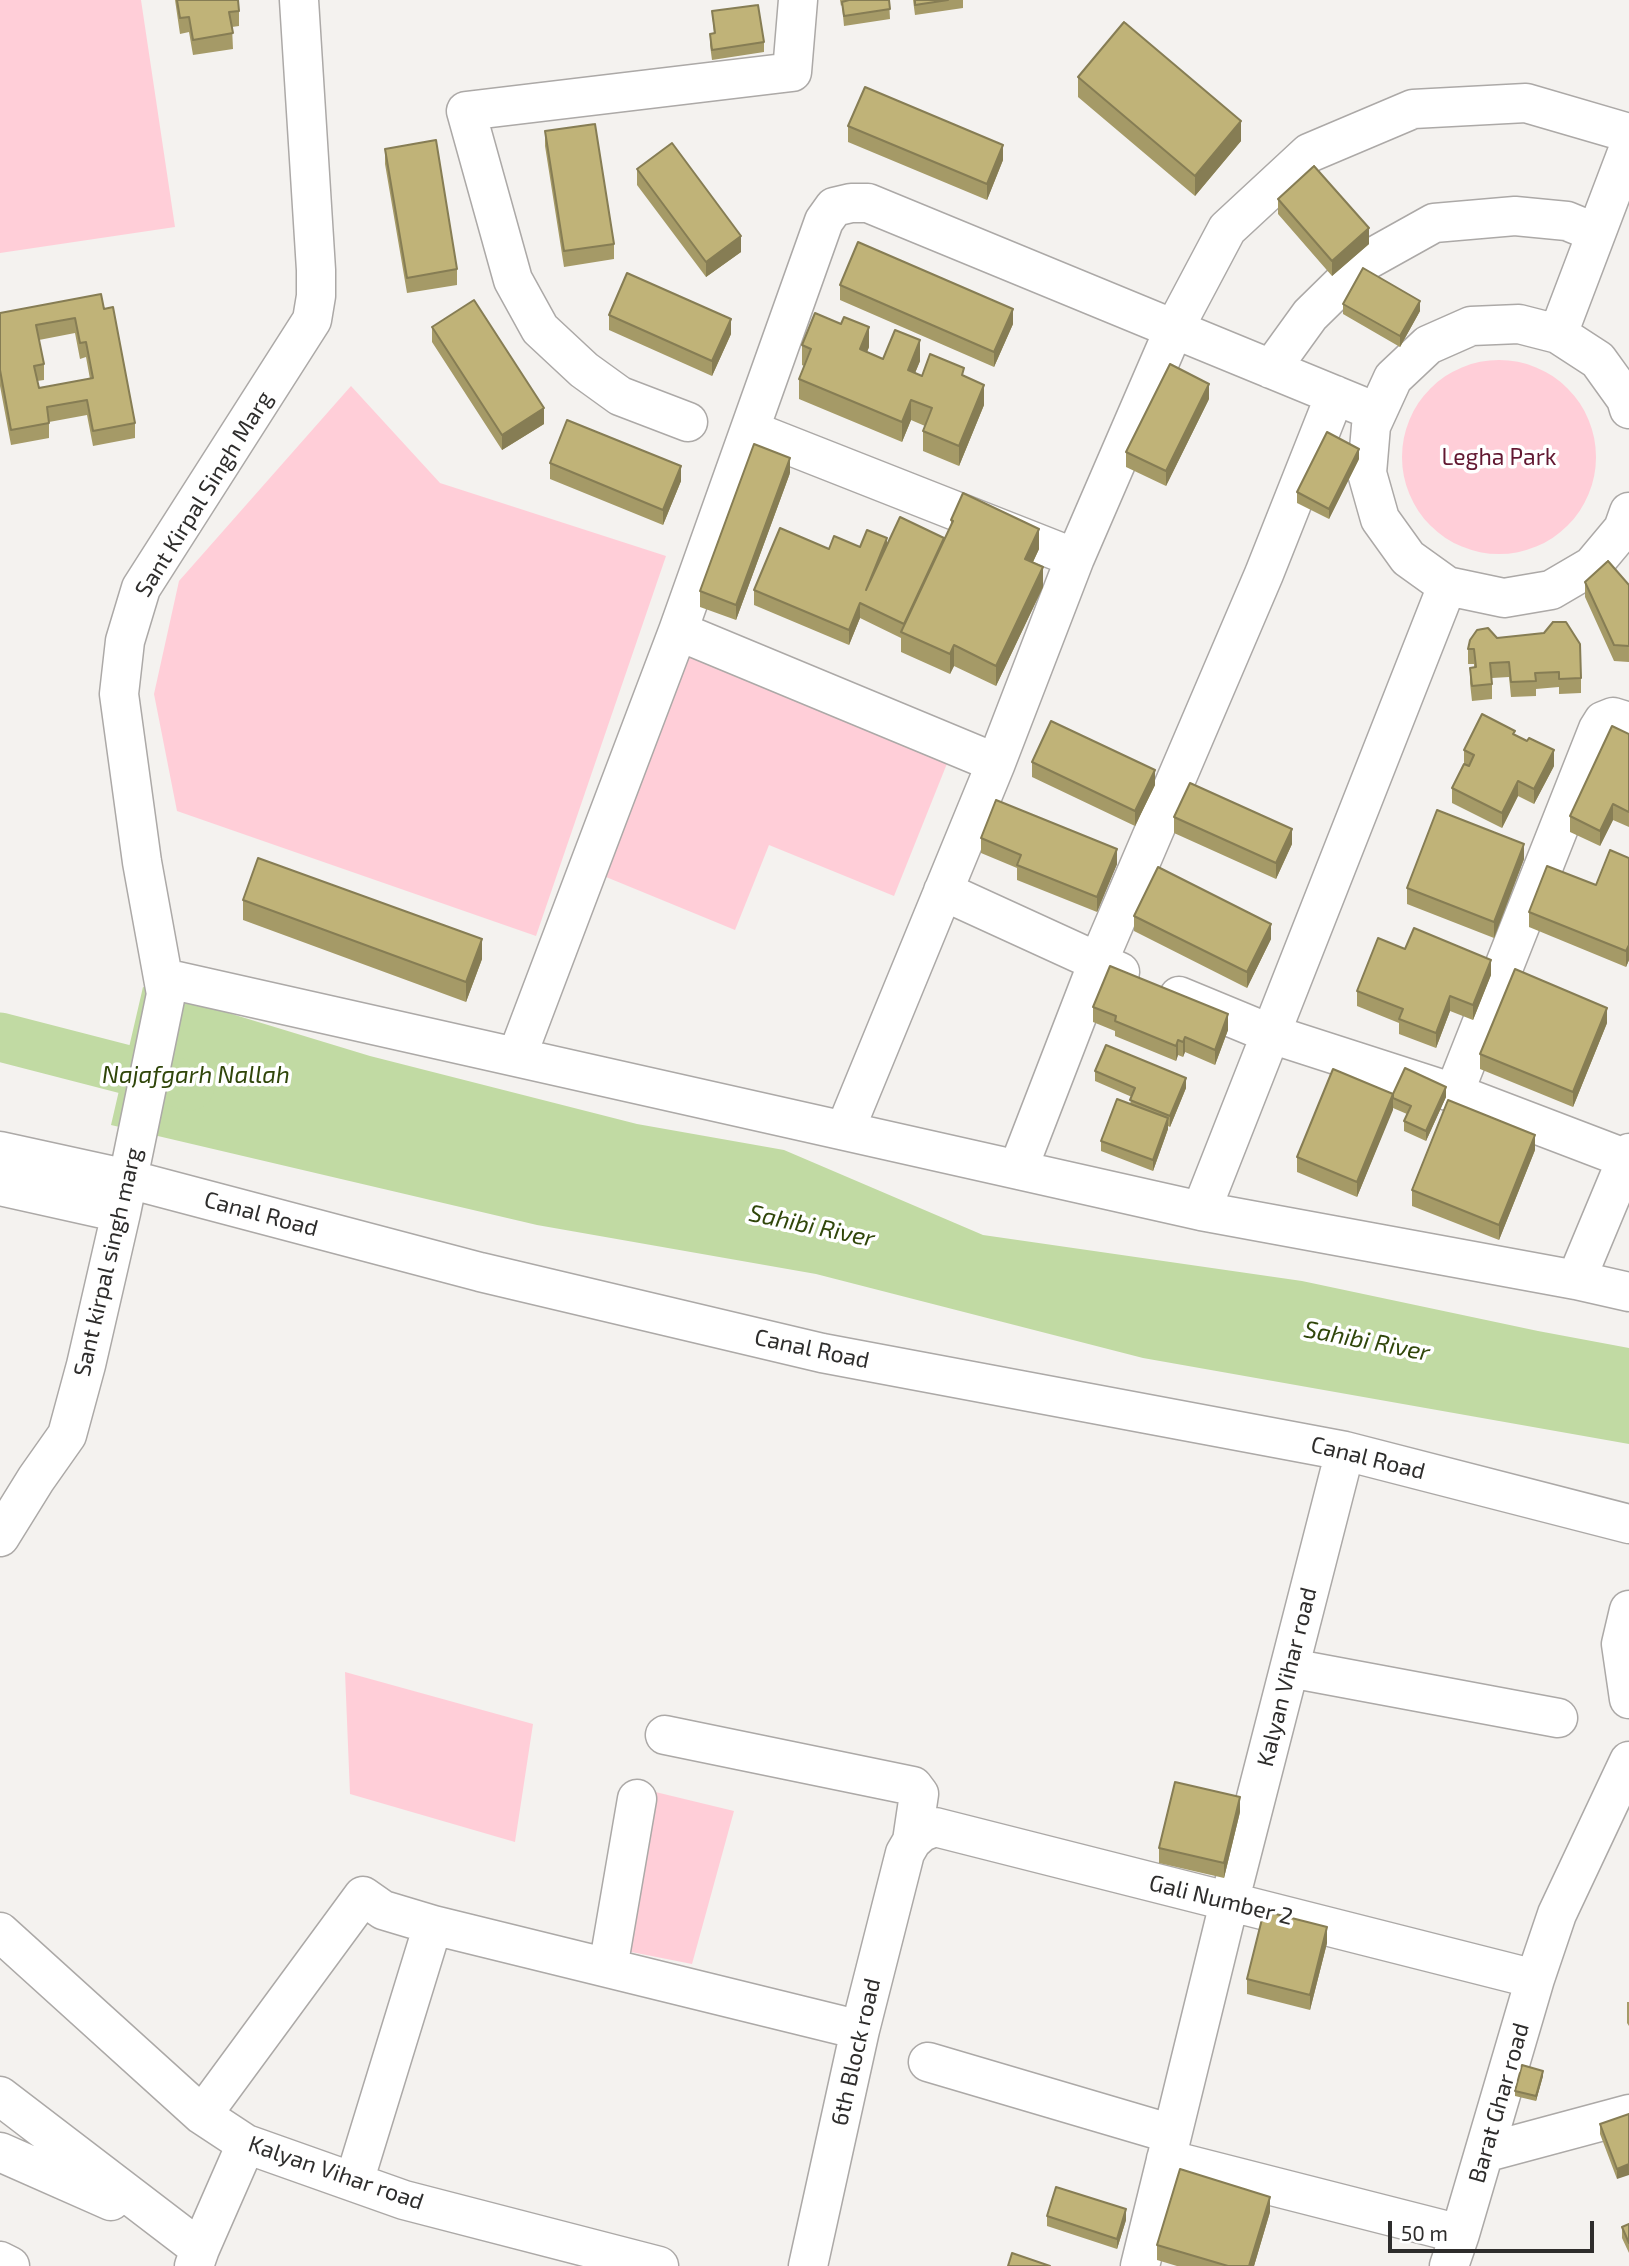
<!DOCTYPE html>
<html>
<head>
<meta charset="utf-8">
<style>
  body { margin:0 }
  #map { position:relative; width:1629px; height:2266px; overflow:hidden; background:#f4f2ef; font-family:"Exo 2",sans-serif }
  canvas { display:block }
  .scale { position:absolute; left:1388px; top:2221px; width:206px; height:32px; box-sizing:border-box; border:4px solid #2e2d2c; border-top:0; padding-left:9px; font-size:21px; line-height:24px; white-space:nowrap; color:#2e2d2c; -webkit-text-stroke:5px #fff; paint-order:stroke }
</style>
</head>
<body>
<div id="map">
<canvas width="1629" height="2266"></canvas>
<div class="scale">50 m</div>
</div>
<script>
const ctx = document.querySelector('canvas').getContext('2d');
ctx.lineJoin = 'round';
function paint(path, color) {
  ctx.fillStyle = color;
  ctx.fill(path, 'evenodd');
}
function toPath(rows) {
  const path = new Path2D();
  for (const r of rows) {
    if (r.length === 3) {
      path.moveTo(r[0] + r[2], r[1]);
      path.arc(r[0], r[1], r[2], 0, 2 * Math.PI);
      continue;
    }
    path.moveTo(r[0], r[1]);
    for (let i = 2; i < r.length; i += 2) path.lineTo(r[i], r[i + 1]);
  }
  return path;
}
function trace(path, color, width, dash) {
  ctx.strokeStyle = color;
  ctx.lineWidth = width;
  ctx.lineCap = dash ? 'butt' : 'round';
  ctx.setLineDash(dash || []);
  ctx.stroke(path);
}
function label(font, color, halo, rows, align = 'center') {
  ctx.font = font + ' "Exo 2",sans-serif';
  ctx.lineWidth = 7;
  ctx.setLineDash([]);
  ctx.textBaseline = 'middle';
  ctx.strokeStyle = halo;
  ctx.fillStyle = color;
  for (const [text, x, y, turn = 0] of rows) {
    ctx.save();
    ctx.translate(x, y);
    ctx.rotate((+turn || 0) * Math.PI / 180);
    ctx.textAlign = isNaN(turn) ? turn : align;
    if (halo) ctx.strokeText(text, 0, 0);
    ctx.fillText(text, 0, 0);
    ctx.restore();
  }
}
const green = toPath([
  [0,0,141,0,175,227,0,253],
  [1499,457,97],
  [351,386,440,483,666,556,536,936,177,811,154,694,179,581],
  [680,641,952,751,894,896,769,845,735,930,589,870],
  [345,1672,533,1724,515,1842,350,1794],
  [643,1789,734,1811,692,1964,601,1946]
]);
const water = toPath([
  [143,987,370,1056,637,1124,784,1150,983,1235,1302,1281,1538,1331,1629,1348,1629,1444,1143,1358,816,1274,537,1225,111,1125]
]);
const river = toPath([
  [0,1037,190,1086]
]);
const minor = toPath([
  [1558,334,1629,147],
  [1271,369,1310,315,1364,262,1434,223,1515,216,1567,221,1596,233],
  [1629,409,1626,399,1598,360,1558,334,1519,324,1471,326,1428,345,1393,378,1371,426,1367,473,1380,519,1408,558,1447,586,1504,598,1551,590,1592,566,1623,529,1629,512],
  [1376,412,1174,329,1227,229,1309,153,1413,109,1526,103,1629,133],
  [688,422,620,396,584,370,540,329,513,280,466,111,792,72,798,0],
  [750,430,1075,558],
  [678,631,996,763],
  [943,891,1120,972],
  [164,978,1201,1211,1447,586],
  [1179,996,1271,1034,1454,1093,1627,1159],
  [517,1056,678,631,824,221,834,207,851,203,868,203,1174,329,1075,558,996,763,845,1130],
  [1454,1093,1598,729,1603,721,1613,717,1629,722],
  [0,1151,128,1179,480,1272,822,1353,1345,1451,1629,1524],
  [1629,1153,1576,1280,1629,1292],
  [1018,1169,1098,962,1264,574,1335,395],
  [0,1186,121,1213],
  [1201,1211,1576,1280],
  [0,1537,36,1479,67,1435,86,1365,121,1213,166,994,142,862,119,694,125,641,141,588,312,320,316,296,316,270,299,0],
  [1629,1610,1621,1644,1629,1699],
  [1290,1668,1558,1718],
  [665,1735,913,1786,919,1794,912,1841,905,1853,860,2030,808,2266],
  [912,1841,922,1832,935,1827,1535,1979],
  [0,1932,202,2115,246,2144,404,2200,659,2266],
  [608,1968,637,1799],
  [928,2062,1172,2134],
  [0,2096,200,2249,194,2266],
  [202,2115,363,1896,383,1910,433,1925,860,2030],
  [0,2152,111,2201],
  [1484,2153,1629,2114],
  [1166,2159,1460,2234],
  [354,2182,433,1925],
  [200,2249,246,2144],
  [0,2261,10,2266],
  [1140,2266,1229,1903,1345,1451],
  [1449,2266,1460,2234,1535,1979,1557,1914,1629,1761]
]);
const wall = toPath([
  [175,0,238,0,239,11,239,26,232,27,233,49,193,55,189,32,180,34],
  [840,0,889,0,890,19,844,26,842,5,841,6],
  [913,0,963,0,963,8,915,15],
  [712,11,764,42,764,52,712,60,710,45,710,34,714,34],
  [1078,77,1241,141,1195,196,1078,97],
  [848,126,1003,160,987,200,848,142],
  [545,131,614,244,614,259,564,267,545,146],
  [385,149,457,269,457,285,407,293,385,164],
  [637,169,741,252,706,277,637,185],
  [1278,199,1369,244,1332,276,1278,214],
  [840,285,1013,324,994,367,840,300],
  [1343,304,1420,311,1400,347,1343,314],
  [104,309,135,423,135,438,93,446,87,415,49,422,49,438,11,445,0,386,0,313],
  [75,333,80,359,86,357,90,379,39,388,37,381,44,380,44,364,39,340],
  [609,315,731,334,712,376,609,330],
  [432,327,544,424,502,450,432,342],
  [802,345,869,347,867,352,883,359,920,361,915,373,922,376,964,376,984,405,959,466,923,451,923,431,925,426,911,420,902,442,799,399,799,379,804,366,802,365],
  [1209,399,1166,486,1126,467,1126,452],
  [1359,459,1329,519,1297,503,1297,492],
  [550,463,681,481,663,525,550,479],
  [790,473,736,620,700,607,700,591],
  [951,520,1039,549,1033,562,1043,587,996,686,954,666,950,674,901,652,901,638,860,618,849,645,754,605,754,590,829,549,860,547,887,546,944,541,951,527],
  [1585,582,1629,585,1629,662,1614,661,1585,597],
  [1497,638,1581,678,1581,693,1559,694,1559,687,1536,689,1536,696,1511,697,1509,677,1492,678,1492,699,1472,701,1470,683,1470,668,1474,667,1474,664,1468,664,1468,649],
  [1629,734,1629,827,1613,820,1600,846,1570,832,1570,816],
  [1515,735,1554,766,1534,804,1518,796,1502,828,1452,803,1452,788,1464,765,1464,750],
  [1032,762,1155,785,1135,826,1032,777],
  [1174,817,1292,844,1276,879,1174,833],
  [981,838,1117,864,1097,912,1017,880,1017,868,981,853],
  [1629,858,1629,960,1626,967,1529,927,1529,912,1596,885],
  [1524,859,1494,938,1407,904,1407,888],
  [243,900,482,959,466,1002,243,920],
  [1134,916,1271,939,1247,988,1134,931],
  [1405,949,1491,975,1473,1020,1450,1011,1436,1048,1399,1034,1399,1023,1357,1006,1357,991],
  [1093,1007,1228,1030,1215,1065,1185,1052,1183,1057,1178,1055,1176,1061,1115,1036,1115,1031,1093,1022],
  [1607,1023,1573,1107,1480,1069,1480,1054],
  [1095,1071,1186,1088,1170,1127,1168,1126,1168,1129,1153,1171,1101,1151,1101,1141,1130,1104,1132,1097,1095,1081],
  [1393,1094,1446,1097,1426,1141,1404,1131,1404,1121,1407,1114,1393,1108,1357,1197,1297,1172,1297,1157],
  [1535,1150,1499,1240,1412,1206,1412,1190],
  [1240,1812,1224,1878,1159,1863,1159,1848],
  [1327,1943,1310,2010,1247,1994,1247,1979],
  [1627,2002,1629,2002,1629,2026,1627,2023],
  [1543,2076,1536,2101,1515,2096,1515,2091],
  [1629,2114,1617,2179,1600,2134,1600,2124],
  [1270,2212,1254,2266,1177,2266,1157,2260,1157,2245],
  [1047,2216,1126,2220,1117,2249,1047,2226],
  [1629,2224,1629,2253,1622,2238,1622,2227]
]);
const shadedWall = toPath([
  [1241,121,1241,141,1195,196,1195,176],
  [1003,145,1003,160,987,200,987,184],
  [1369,228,1369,244,1332,276,1332,261],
  [741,236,741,252,706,277,706,262],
  [1420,301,1420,311,1400,347,1400,336],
  [1013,309,1013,324,994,367,994,352],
  [731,319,731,334,712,376,712,361],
  [869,327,869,347,860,369,860,349],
  [920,340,920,361,908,390,908,370],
  [1209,384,1209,399,1166,486,1166,471],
  [984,385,984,405,959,466,959,446],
  [911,400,911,420,902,442,902,422],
  [544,408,544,424,502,450,502,435],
  [1359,449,1359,459,1329,519,1329,509],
  [790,458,790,473,736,620,736,605],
  [681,466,681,481,663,525,663,510],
  [1039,529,1039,549,1025,579,1025,559],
  [887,538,887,553,866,590],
  [944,538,944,553,904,633,904,624],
  [1043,567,1043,587,996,686,996,666],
  [860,603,860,618,849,645,849,630],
  [954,645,954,666,950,674,950,654],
  [1554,750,1554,766,1534,804,1534,789],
  [1155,770,1155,785,1135,826,1135,811],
  [1518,781,1518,796,1502,828,1502,813],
  [1613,804,1613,820,1600,846,1600,831],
  [1292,829,1292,844,1276,879,1276,863],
  [1524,844,1524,859,1494,938,1494,922],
  [1117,849,1117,864,1097,912,1097,897],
  [1271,924,1271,939,1247,988,1247,972],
  [482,939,482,959,466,1002,466,982],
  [1629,945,1629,960,1626,967,1626,951],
  [1491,960,1491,975,1473,1020,1473,1005],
  [1450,996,1450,1011,1436,1048,1436,1033],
  [1607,1008,1607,1023,1573,1107,1573,1092],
  [1228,1014,1228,1030,1215,1065,1215,1050],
  [1185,1037,1185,1052,1183,1057,1183,1042],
  [1178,1040,1178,1055,1176,1061,1176,1046],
  [1186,1078,1186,1088,1170,1127,1170,1116],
  [1446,1087,1446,1097,1426,1141,1426,1131],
  [1393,1094,1393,1110,1357,1197,1357,1182],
  [1168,1118,1168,1129,1153,1171,1153,1160],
  [1535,1135,1535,1150,1499,1240,1499,1225],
  [1240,1797,1240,1812,1224,1878,1224,1863],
  [1327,1927,1327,1943,1310,2010,1310,1995],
  [1543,2071,1543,2076,1536,2101,1536,2096],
  [1629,2164,1629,2175,1617,2179,1617,2169],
  [1270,2197,1270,2212,1254,2266,1249,2266],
  [1126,2209,1126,2220,1117,2249,1117,2239]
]);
const building = toPath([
  [177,0,238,0,239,11,229,12,233,33,193,40,189,17,180,18,177,0],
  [849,0,889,0,890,9,844,16,842,2,849,0],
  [915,0,948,0,915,5,915,0],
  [758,5,764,42,712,50,710,34,715,33,712,11,758,5],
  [1124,22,1241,121,1195,176,1078,77,1124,22],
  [865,87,1003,145,987,184,848,126,865,87],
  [595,124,614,244,564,251,545,131,595,124],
  [436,140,457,269,407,278,385,149,436,140],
  [672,143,741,236,706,262,637,169,672,143],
  [1314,166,1369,228,1332,261,1278,199,1314,166],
  [858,242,1013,309,994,352,840,285,858,242],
  [1363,268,1420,301,1400,336,1343,304,1363,268],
  [627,273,731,319,712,361,609,315,627,273],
  [101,294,104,309,113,307,135,423,93,431,87,400,47,407,49,423,11,430,0,370,0,313,101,294],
  [75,318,80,343,86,342,93,378,39,388,34,366,44,364,36,325,75,318],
  [474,300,544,408,502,435,432,327,474,300],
  [815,313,841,324,844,317,869,327,860,349,883,359,895,330,920,340,908,370,922,376,930,354,964,368,962,375,984,385,959,446,923,431,932,408,911,400,902,422,799,379,811,349,802,345,815,313],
  [1170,364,1209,384,1166,471,1126,452,1170,364],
  [567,420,681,466,663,510,550,463,567,420],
  [1327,432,1359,449,1329,509,1297,492,1327,432],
  [754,444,790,458,736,605,700,591,754,444],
  [963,493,1039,529,1025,559,1043,567,996,666,954,645,950,654,901,632,953,521,951,520,963,493],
  [900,517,944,538,904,624,860,603,849,630,754,590,780,528,829,549,834,536,860,547,867,530,887,538,866,590,900,517],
  [1608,561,1629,585,1629,646,1614,645,1585,582,1608,561],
  [1553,622,1566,622,1580,644,1581,678,1559,679,1559,672,1535,673,1536,681,1511,682,1509,662,1490,663,1492,684,1472,686,1470,668,1476,667,1474,649,1468,649,1470,640,1477,630,1488,628,1497,638,1544,633,1553,622],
  [1482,714,1515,731,1513,734,1527,741,1529,738,1554,750,1534,789,1518,781,1502,813,1452,788,1464,764,1469,766,1474,755,1464,750,1482,714],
  [1051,721,1155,770,1135,811,1032,762,1051,721],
  [1612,726,1629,734,1629,812,1613,804,1600,831,1570,816,1612,726],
  [1190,783,1292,829,1276,863,1174,817,1190,783],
  [996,800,1117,849,1097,897,1017,865,1021,855,981,838,996,800],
  [1437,810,1524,844,1494,922,1407,888,1437,810],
  [1610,850,1629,858,1629,945,1626,951,1529,912,1547,866,1596,885,1610,850],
  [258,858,482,939,466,982,243,900,258,858],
  [1158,867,1271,924,1247,972,1134,916,1158,867],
  [1414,928,1491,960,1473,1005,1450,996,1436,1033,1399,1019,1403,1009,1357,991,1378,938,1405,949,1414,928],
  [1110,966,1228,1014,1215,1050,1185,1037,1183,1042,1178,1040,1176,1046,1115,1021,1116,1016,1093,1007,1110,966],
  [1515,969,1607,1008,1573,1092,1480,1054,1515,969],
  [1106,1045,1186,1078,1170,1116,1130,1100,1135,1088,1095,1071,1106,1045],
  [1405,1068,1446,1087,1426,1131,1404,1121,1411,1106,1393,1098,1393,1094,1405,1068],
  [1333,1069,1393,1094,1357,1182,1297,1157,1333,1069],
  [1117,1099,1168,1118,1153,1160,1101,1141,1117,1099],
  [1448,1100,1535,1135,1499,1225,1412,1190,1448,1100],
  [1175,1782,1240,1797,1224,1863,1159,1848,1175,1782],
  [1264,1911,1327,1927,1310,1995,1247,1979,1264,1911],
  [1522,2065,1543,2071,1536,2096,1515,2091,1522,2065],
  [1629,2114,1629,2164,1617,2169,1600,2124,1629,2114],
  [1180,2169,1270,2197,1249,2266,1228,2266,1157,2245,1180,2169],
  [1056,2187,1126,2209,1117,2239,1047,2216,1056,2187],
  [1629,2224,1629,2243,1622,2227,1629,2224],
  [1012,2253,1050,2266,1008,2266,1012,2253]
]);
const parkNames = [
  ["Legha Park",1499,457]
];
const streetNames = [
  ["Sant Kirpal Singh Marg",204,494,-58],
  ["Canal Road",261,1214,15],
  ["Sant kirpal singh marg",108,1262,-77],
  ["Canal Road",812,1349,12],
  ["Canal Road",1368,1458,14],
  ["Kalyan Vihar road",1287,1677,-76],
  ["Gali Number 2",1221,1900,14],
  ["6th Block road",856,2052,-77],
  ["Barat Ghar road",1499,2103,-74],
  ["Kalyan Vihar road",336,2173,19]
];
const waterNames = [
  ["Najafgarh Nallah",196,1075],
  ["Sahibi River",812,1226,12],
  ["Sahibi River",1367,1341,11]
];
paint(green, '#ffced8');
paint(water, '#c1daa3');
trace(river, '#c1daa3', 49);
trace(minor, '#aca9a7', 41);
trace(minor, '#fff', 38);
paint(wall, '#a59a67');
paint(shadedWall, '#867d54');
paint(building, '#c0b378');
trace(building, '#867d54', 2);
label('23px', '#621831', '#fff', parkNames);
label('23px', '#2e2d2c', '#fff', streetNames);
label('italic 24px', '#30460a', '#fff', waterNames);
</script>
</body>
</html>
